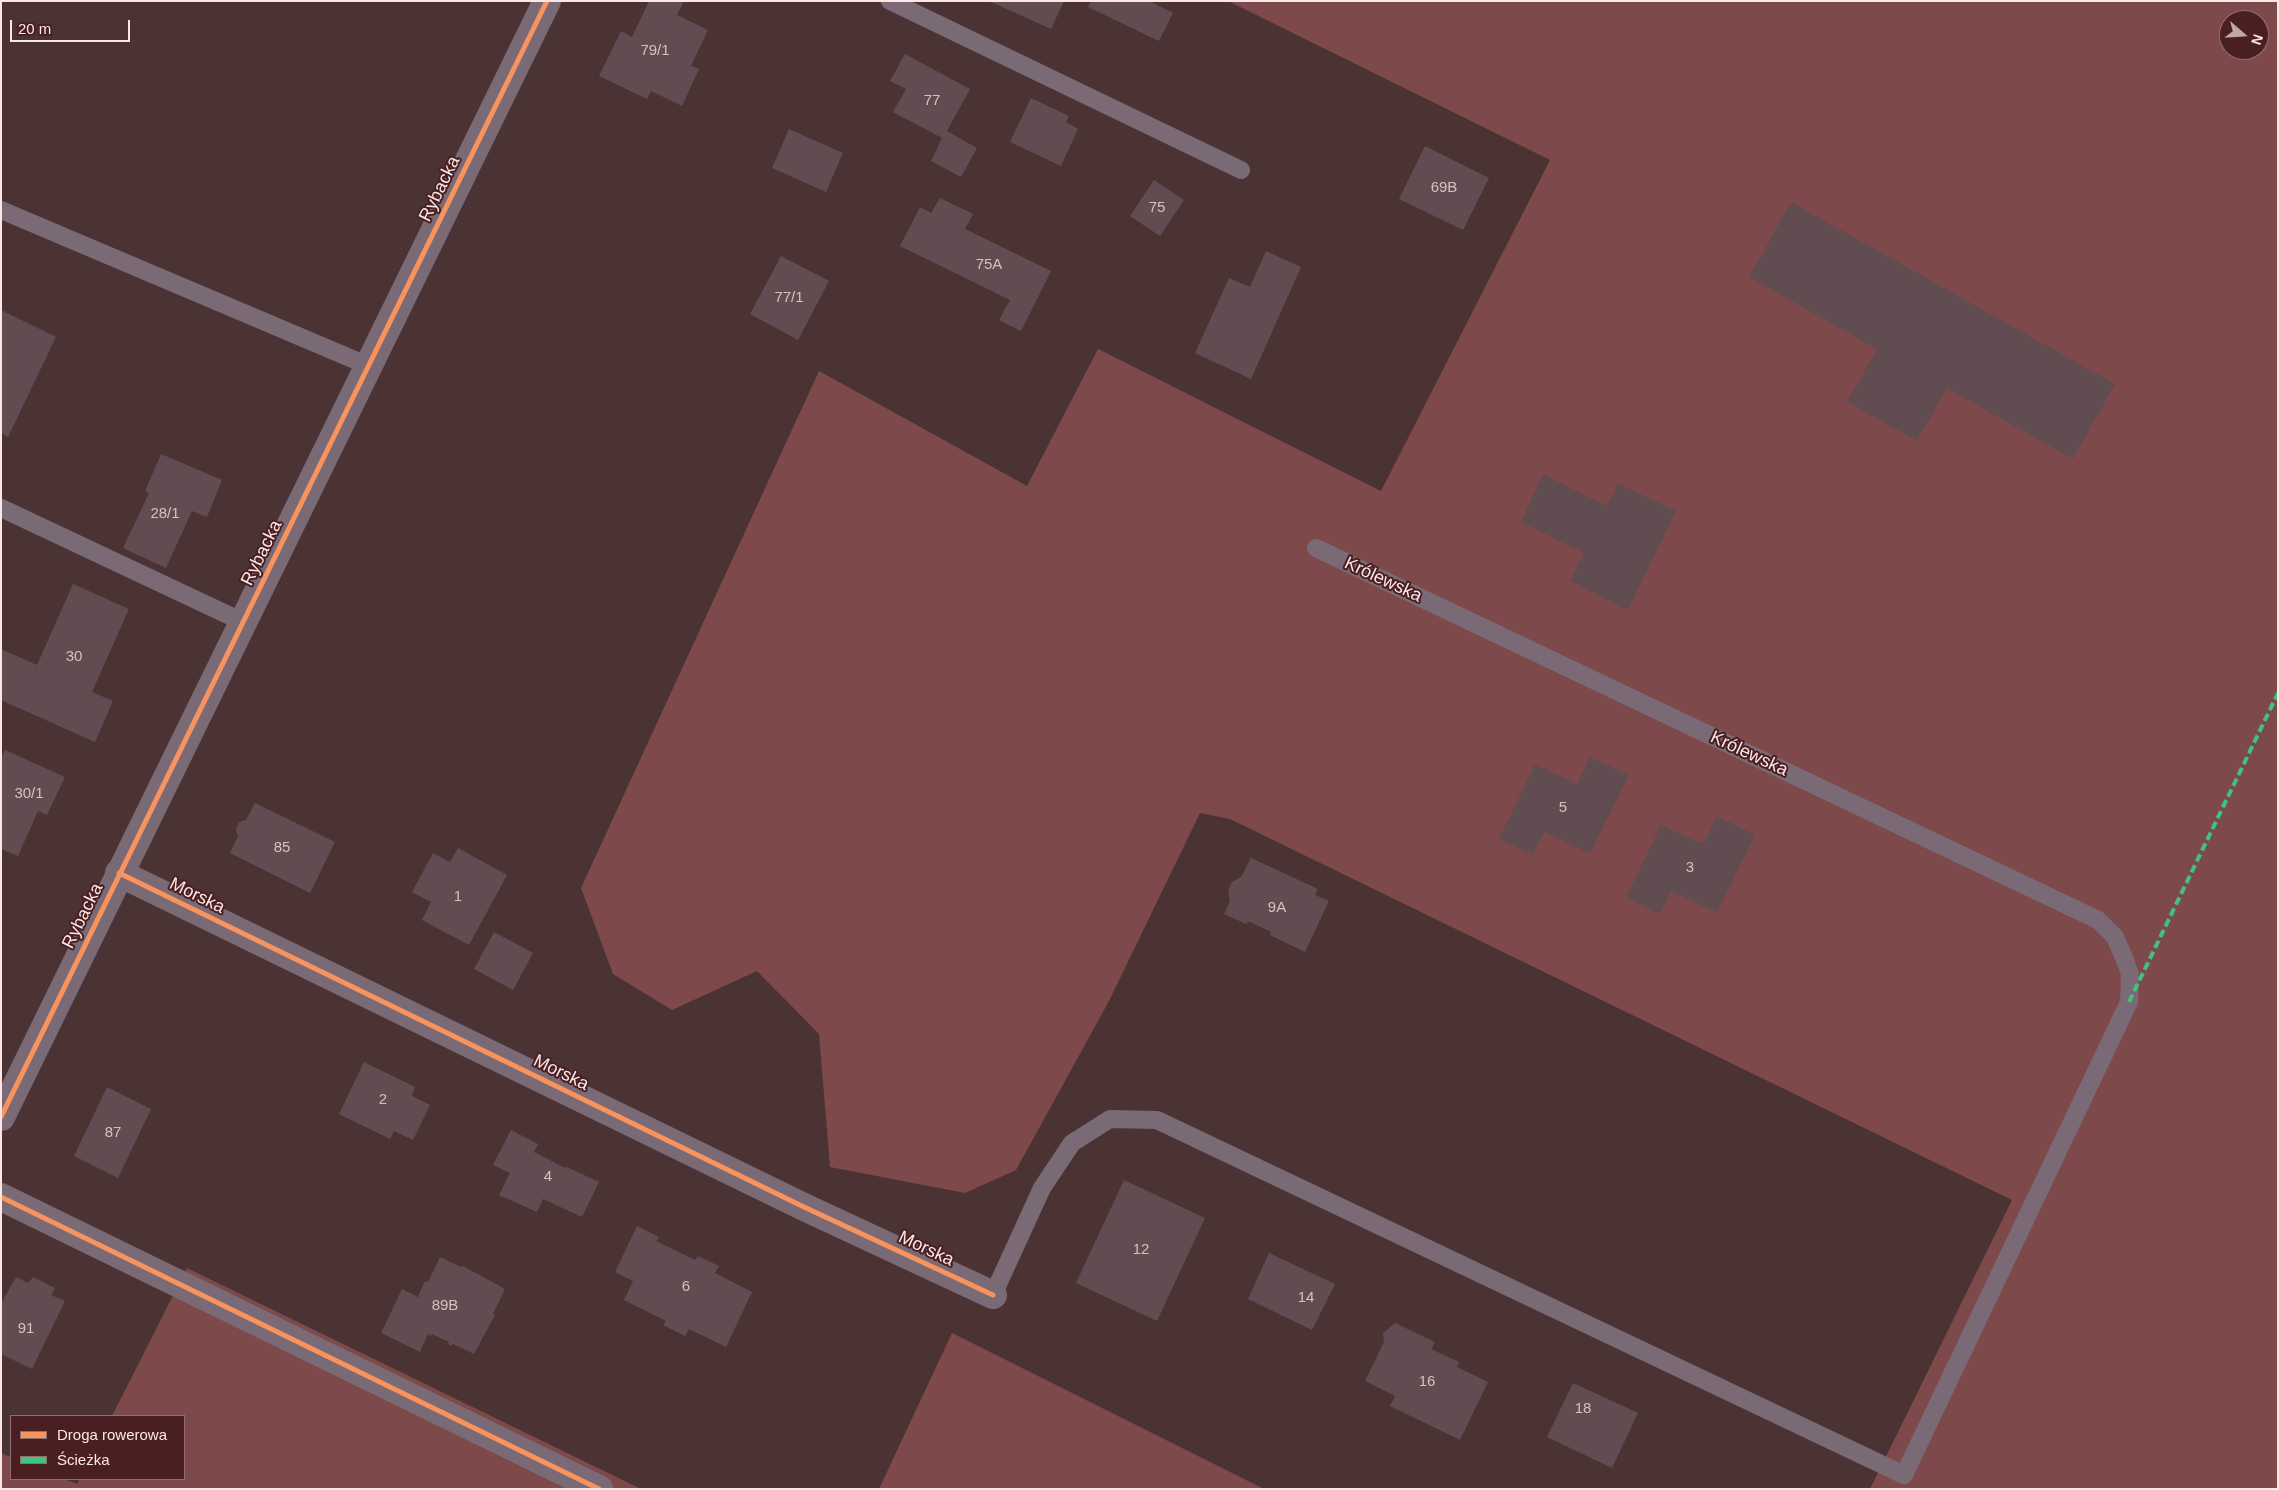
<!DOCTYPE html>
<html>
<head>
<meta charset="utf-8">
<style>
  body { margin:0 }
  #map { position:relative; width:2279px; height:1490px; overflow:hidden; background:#4b3334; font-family:Arial,sans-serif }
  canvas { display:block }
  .frame { position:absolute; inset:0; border:2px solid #fde6e6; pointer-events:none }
  .legend { position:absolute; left:10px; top:1415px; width:175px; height:65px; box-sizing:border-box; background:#491f22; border:1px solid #916f70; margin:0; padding:6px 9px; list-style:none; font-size:15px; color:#fde6e6 }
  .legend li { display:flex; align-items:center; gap:10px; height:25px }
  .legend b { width:25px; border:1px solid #916f70 }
  .north { position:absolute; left:2219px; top:10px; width:50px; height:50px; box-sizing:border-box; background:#491f22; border:1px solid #916f70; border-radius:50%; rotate:109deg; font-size:14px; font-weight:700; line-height:20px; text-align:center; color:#fde6e6 }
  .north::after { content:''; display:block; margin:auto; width:18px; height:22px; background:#bfa7a8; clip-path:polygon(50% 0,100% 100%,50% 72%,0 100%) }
  .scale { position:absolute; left:10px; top:20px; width:120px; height:22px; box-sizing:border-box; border:2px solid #fde6e6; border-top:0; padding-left:6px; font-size:15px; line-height:18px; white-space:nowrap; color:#fde6e6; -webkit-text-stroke:4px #491f22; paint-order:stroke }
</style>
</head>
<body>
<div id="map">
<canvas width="2279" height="1490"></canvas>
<div class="frame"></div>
<ul class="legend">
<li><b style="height:6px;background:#f8935d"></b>Droga rowerowa</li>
<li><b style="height:6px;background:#40c37c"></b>Ścieżka</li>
</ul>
<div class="north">N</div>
<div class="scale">20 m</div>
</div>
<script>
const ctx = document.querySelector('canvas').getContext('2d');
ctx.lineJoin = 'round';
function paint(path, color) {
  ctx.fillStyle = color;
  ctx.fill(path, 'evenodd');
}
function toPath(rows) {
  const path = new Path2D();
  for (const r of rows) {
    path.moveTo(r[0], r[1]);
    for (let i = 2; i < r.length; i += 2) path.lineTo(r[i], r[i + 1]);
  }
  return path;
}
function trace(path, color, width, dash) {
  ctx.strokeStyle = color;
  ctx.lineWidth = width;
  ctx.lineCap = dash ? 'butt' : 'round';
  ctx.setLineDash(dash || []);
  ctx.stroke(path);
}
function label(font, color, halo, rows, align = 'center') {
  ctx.font = font + ' Arial,sans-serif';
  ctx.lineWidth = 4;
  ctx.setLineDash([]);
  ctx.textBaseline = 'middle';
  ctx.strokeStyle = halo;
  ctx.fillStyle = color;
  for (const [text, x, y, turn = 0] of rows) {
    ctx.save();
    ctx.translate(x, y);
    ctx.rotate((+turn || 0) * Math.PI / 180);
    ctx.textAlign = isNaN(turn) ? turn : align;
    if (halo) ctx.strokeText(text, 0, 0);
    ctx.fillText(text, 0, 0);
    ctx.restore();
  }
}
const green = toPath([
  [1228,1,2278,1,2278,1489,1870,1489,2012,1200,1230,819,1200,813,1109,1001,1016,1170,965,1193,830,1167,819,1034,757,971,672,1010,613,974,581,888,819,371,1027,486,1098,349,1381,491,1550,160],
  [2229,20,2259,20,2259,50,2229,50],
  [187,1268,641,1489,1,1489,1,1453,11,1457,11,1479,64,1479,77,1484,80,1479,184,1479,184,1416,112,1416],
  [952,1333,1264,1489,879,1489]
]);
const building = toPath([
  [649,1,684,1,677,15,708,30,691,66,699,69,682,106,651,91,647,99,599,76,621,31,632,37],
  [989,1,1064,1,1051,29],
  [1091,1,1149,1,1173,13,1159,41,1088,7],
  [905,54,970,89,947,131,977,148,961,177,931,161,942,138,893,112,906,89,890,81],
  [1031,98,1069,116,1066,122,1078,129,1061,166,1010,142],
  [789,129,843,153,826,192,772,168],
  [1425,146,1489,178,1463,230,1399,199],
  [1154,180,1184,200,1160,236,1130,216],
  [940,198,973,214,965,229,1051,271,1021,331,999,320,1010,300,900,246,920,207,931,213],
  [1791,202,2115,384,2073,459,1947,388,1917,441,1847,402,1877,349,1749,277],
  [1266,251,1301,267,1251,379,1195,353,1229,278,1250,287],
  [781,256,829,281,798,340,750,314],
  [1,310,56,337,8,437,1,433],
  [161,454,222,480,207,517,192,511,166,568,123,548,149,493,145,491],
  [1543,474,1607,506,1618,483,1676,511,1628,610,1570,581,1584,553,1521,522],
  [73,584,129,609,92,692,113,701,95,742,1,700,1,649,37,665],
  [5,750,65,777,47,815,38,811,18,856,1,849,1,758],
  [1590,757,1629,775,1590,854,1544,832,1533,855,1499,839,1535,764,1577,784],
  [255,803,335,842,310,893,230,853,238,836,236,829,239,822,246,820],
  [1717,816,1755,835,1717,913,1671,891,1660,914,1626,898,1661,825,1703,844],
  [458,848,507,875,469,945,422,920,431,902,412,892,433,853,450,862],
  [1251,858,1318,889,1315,895,1329,901,1305,952,1270,935,1271,932,1248,921,1246,924,1224,914,1230,901,1228,890,1232,882,1241,877],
  [494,932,533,953,513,990,474,969],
  [364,1062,415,1087,412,1096,430,1105,413,1140,394,1131,390,1139,339,1114],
  [107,1087,151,1109,118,1178,74,1156],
  [511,1130,538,1144,534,1152,565,1168,567,1167,599,1182,582,1217,543,1199,537,1212,499,1195,510,1173,493,1165],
  [1124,1180,1205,1218,1157,1321,1076,1283],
  [637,1226,659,1237,656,1241,695,1260,698,1256,719,1266,715,1273,752,1292,726,1347,689,1329,685,1336,663,1325,666,1321,624,1300,633,1281,615,1272],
  [1269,1253,1335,1284,1312,1330,1248,1299],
  [440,1257,461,1267,463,1266,505,1289,493,1314,495,1315,474,1354,453,1344,451,1346,448,1344,449,1342,432,1334,431,1336,428,1334,420,1352,381,1333,402,1289,420,1298,418,1296,425,1281,428,1282],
  [16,1277,28,1283,33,1277,55,1288,51,1295,65,1301,32,1369,1,1354,1,1304],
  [1395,1323,1435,1342,1431,1349,1459,1362,1457,1367,1488,1382,1460,1440,1390,1406,1395,1396,1365,1381,1384,1342,1383,1333],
  [1573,1383,1638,1413,1612,1468,1547,1437]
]);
const service = toPath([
  [890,1,1241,170],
  [1,210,369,366],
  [1,508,243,622],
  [993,1295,1042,1188,1072,1143,1110,1119,1157,1120,1904,1475,2129,1002,2130,974,2123,955,2115,937,2098,920,1316,548]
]);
const minor = toPath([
  [119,873,804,1207,993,1295],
  [1,1117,547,1],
  [1,1197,599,1489]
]);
const quiet = toPath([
  [2129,1002,2278,693]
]);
const cycleway = toPath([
  [119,873,804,1207,993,1295],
  [1,1117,547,1],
  [1,1197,599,1489]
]);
const numberNames = [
  ["79/1",655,51],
  ["77",932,101],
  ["69B",1444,188],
  ["75",1157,208],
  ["75A",989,265],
  ["77/1",789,298],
  ["28/1",165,514],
  ["30",74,657],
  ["30/1",29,794],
  ["5",1563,808],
  ["85",282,848],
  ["3",1690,868],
  ["1",458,897],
  ["9A",1277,908],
  ["2",383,1100],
  ["87",113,1133],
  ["4",548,1177],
  ["12",1141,1250],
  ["6",686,1287],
  ["14",1306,1298],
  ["89B",445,1306],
  ["91",26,1329],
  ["16",1427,1382],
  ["18",1583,1409]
];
const streetNames = [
  ["Rybacka",440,189,-64],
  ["Rybacka",262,553,-64],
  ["Królewska",1383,580,25],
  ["Królewska",1749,754,25],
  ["Morska",197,896,26],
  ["Rybacka",83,916,-64],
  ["Morska",561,1073,26],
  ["Morska",926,1249,25]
];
paint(green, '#7e494b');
paint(building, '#614d51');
trace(service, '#796a75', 18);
trace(minor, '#796a75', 28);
trace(quiet, '#40c37c', 4, [8, 4]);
trace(cycleway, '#f8935d', 5);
label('15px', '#d6c0c1', null, numberNames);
label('18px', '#fde6e6', '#491f22', streetNames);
</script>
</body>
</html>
